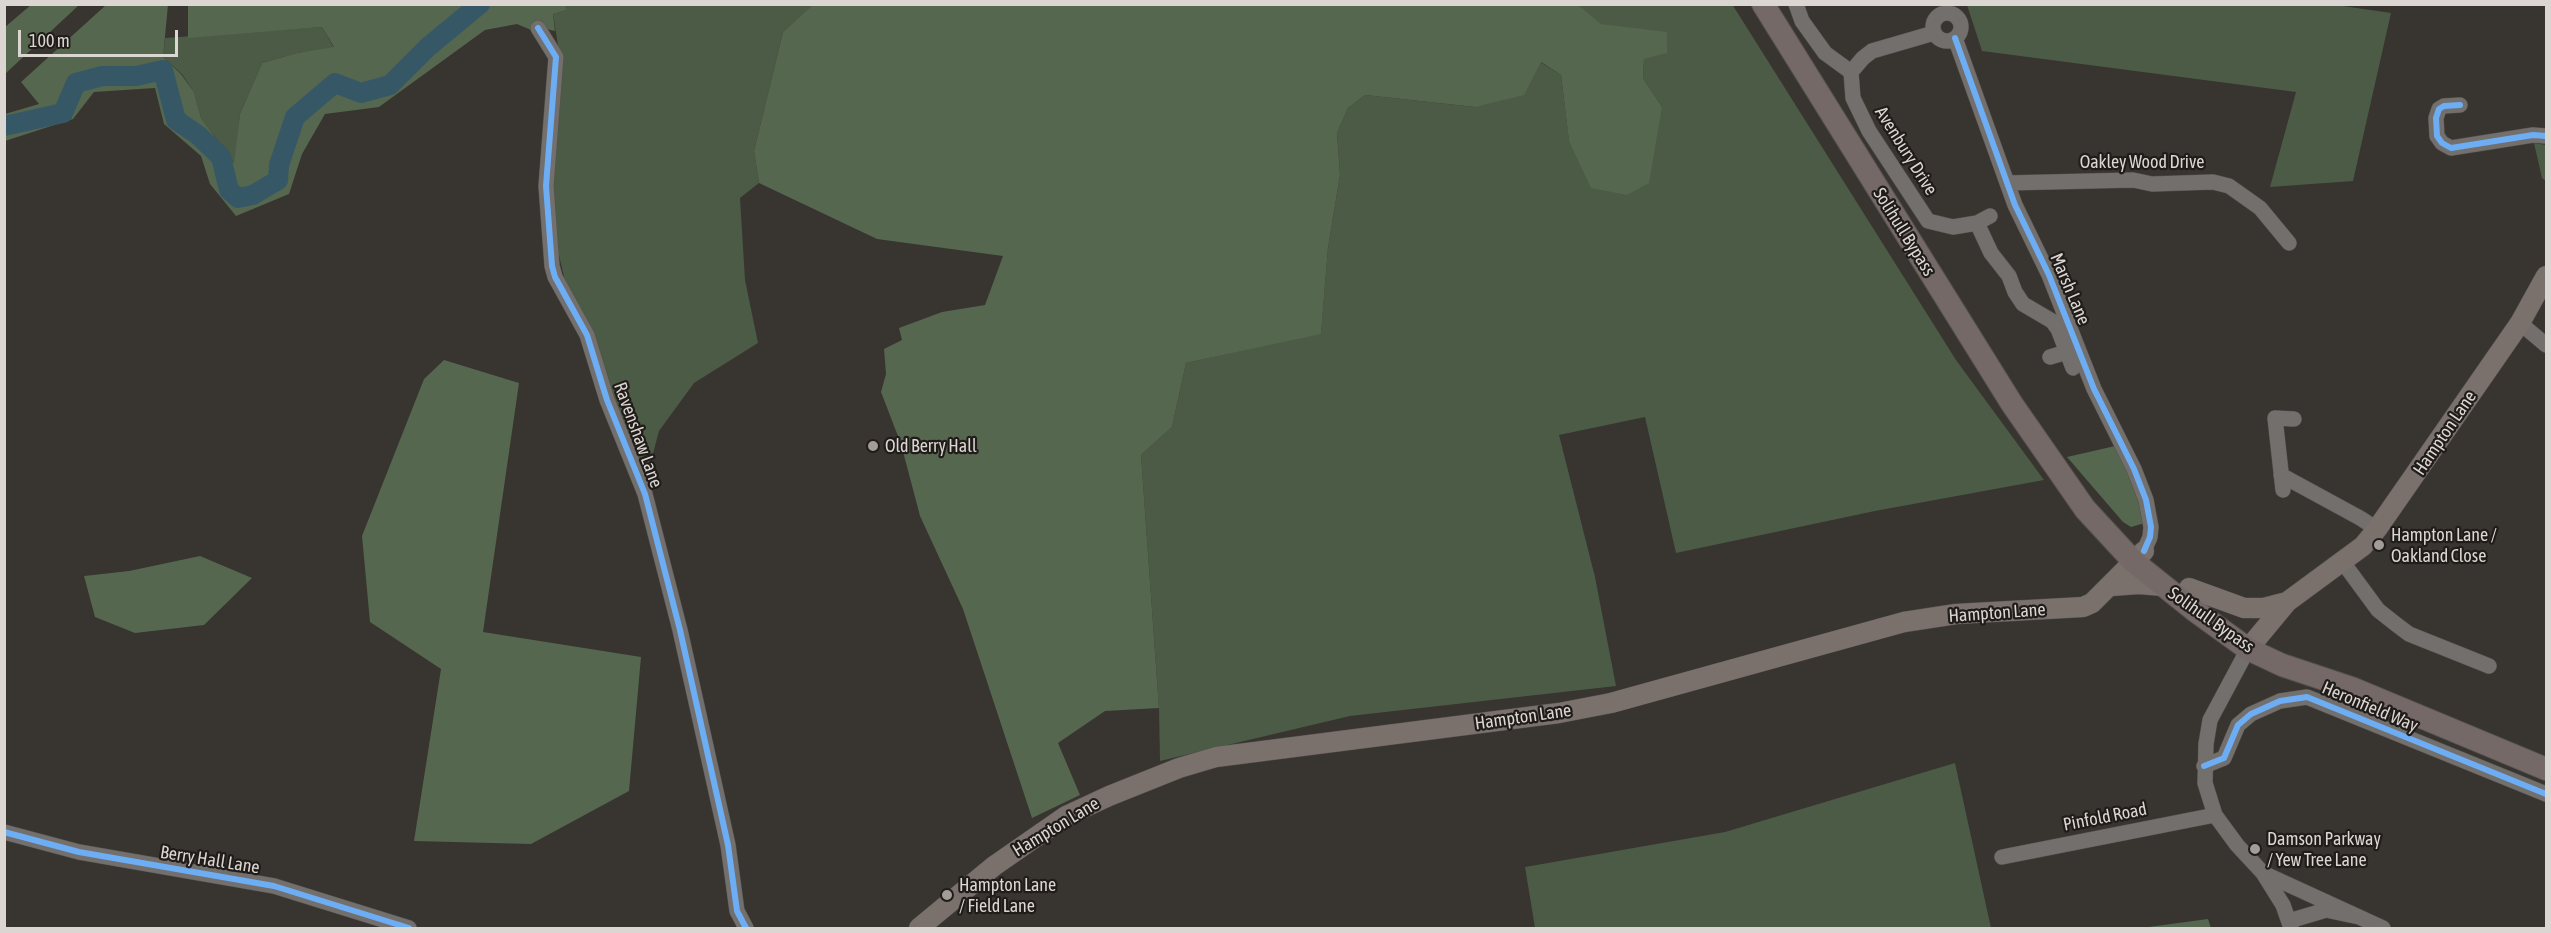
<!DOCTYPE html>
<html>
<head>
<meta charset="utf-8">
<style>
  body { margin:0 }
  #map { position:relative; width:2551px; height:933px; overflow:hidden; background:#383430; font-family:"Asap Condensed",sans-serif }
  canvas { display:block }
  .frame { position:absolute; inset:0; border:6px solid #dbd6d2; pointer-events:none }
  .scale { position:absolute; left:18px; top:30px; width:160px; height:27px; box-sizing:border-box; border:3px solid #dbd6d2; border-top:0; padding-left:8px; font-size:18px; line-height:21px; white-space:nowrap; color:#dbd6d2; -webkit-text-stroke:4px #201c19; paint-order:stroke }
</style>
</head>
<body>
<div id="map">
<canvas width="2551" height="933"></canvas>
<div class="frame"></div>
<div class="scale">100 m</div>
</div>
<script>
const ctx = document.querySelector('canvas').getContext('2d');
ctx.lineJoin = 'round';
function paint(path, color) {
  ctx.fillStyle = color;
  ctx.fill(path, 'evenodd');
}
function toPath(rows) {
  const path = new Path2D();
  for (const r of rows) {
    if (r.length === 3) {
      path.moveTo(r[0] + r[2], r[1]);
      path.arc(r[0], r[1], r[2], 0, 2 * Math.PI);
      continue;
    }
    path.moveTo(r[0], r[1]);
    for (let i = 2; i < r.length; i += 2) path.lineTo(r[i], r[i + 1]);
  }
  return path;
}
function trace(path, color, width, dash) {
  ctx.strokeStyle = color;
  ctx.lineWidth = width;
  ctx.lineCap = dash ? 'butt' : 'round';
  ctx.setLineDash(dash || []);
  ctx.stroke(path);
}
function label(font, color, halo, rows, align = 'center') {
  ctx.font = font + ' "Asap Condensed",sans-serif';
  ctx.lineWidth = 4.5;
  ctx.setLineDash([]);
  ctx.textBaseline = 'middle';
  ctx.strokeStyle = halo;
  ctx.fillStyle = color;
  for (const [text, x, y, turn = 0] of rows) {
    ctx.save();
    ctx.translate(x, y);
    ctx.rotate((+turn || 0) * Math.PI / 180);
    ctx.textAlign = isNaN(turn) ? turn : align;
    if (halo) ctx.strokeText(text, 0, 0);
    ctx.fillText(text, 0, 0);
    ctx.restore();
  }
}
const green = toPath([
  [565,4,814,5,783,32,754,151,759,183,740,198,745,280,758,343,694,383,659,431,645,483,565,281,554,234,554,173,560,58,553,14,567,10],
  [1732,4,1956,360,2044,480,1875,511,1676,553,1645,417,1559,435,1595,577,1616,686,1350,716,1160,761,1159,708,1141,455,1172,427,1186,363,1321,333,1328,248,1340,175,1337,133,1348,108,1365,95,1475,107,1540,62,1561,75,1569,140,1662,107,1643,78,1644,59,1577,5],
  [2336,5,2391,13,2353,181,2270,187,2296,92,1982,51,1967,5],
  [322,27,334,48,297,53,262,63,240,114,235,164,201,118,194,92,182,74,163,57,165,38],
  [2534,143,2546,145,2546,181,2542,178],
  [1955,763,1991,928,1535,928,1525,867,1725,832]
]);
const forest = toPath([
  [32,4,79,5,5,74,5,27],
  [565,4,567,10,553,14,555,31,542,28,531,30,517,24,485,30,379,107,325,114,302,154,289,194,236,216,210,184,201,156,164,124,155,88,94,92,73,119,5,141,5,114,39,104,21,82,106,5,168,5,163,57,181,74,194,92,201,118,234,163,240,114,262,63,297,53,334,47,322,27,188,38,188,5],
  [1577,4,1601,24,1667,32,1667,53,1644,59,1643,78,1662,107,1649,183,1627,195,1591,188,1569,141,1561,75,1541,62,1524,95,1475,107,1365,95,1348,108,1337,133,1340,175,1328,248,1321,334,1186,363,1172,427,1141,455,1159,708,1105,711,1058,743,1080,795,1032,818,963,609,920,516,901,444,881,392,886,374,884,349,902,340,899,328,942,312,985,305,1003,256,877,239,759,183,754,151,783,32,814,4],
  [444,360,519,383,483,632,641,657,629,791,531,844,414,841,441,669,370,622,362,536,424,379],
  [2115,446,2141,500,2145,523,2131,527,2123,522,2067,457],
  [200,556,252,578,204,625,135,633,95,617,84,576,129,571],
  [2208,919,2211,928,2141,928]
]);
const river = toPath([
  [4,126,63,113,76,83,102,76,136,76,163,70,176,120,198,135,221,157,229,190,238,198,253,195,278,180,279,165,295,117,335,83,361,93,390,85,428,47,480,4]
]);
const minor = toPath([
  [1796,4,1802,21,1825,53,1851,72],
  [1947,27,14],
  [538,28,556,57,546,186,552,266,555,277,587,335,607,400,645,494,680,630,728,845,737,911,746,928],
  [1934,33,1872,51,1863,58,1851,72,1853,98,1869,131,1928,221,1953,227,1977,223,1990,216],
  [1955,38,2015,205,2049,275,2094,389,2134,469,2146,500,2151,527,2150,537,2144,551],
  [2460,105,2444,106,2439,109,2436,118,2437,136,2442,143,2451,148,2533,135,2546,136],
  [2007,183,2133,180,2152,184,2213,182,2229,186,2260,208,2289,243],
  [1977,223,1991,253,2009,276,2015,292,2023,304,2052,321,2058,329,2073,368],
  [2520,323,2546,345],
  [2050,357,2067,352],
  [2281,475,2360,518,2377,529],
  [2283,490,2275,418,2294,419],
  [2342,561,2378,610,2397,625,2409,634,2489,666],
  [2248,649,2210,720,2206,744,2205,783,2215,815,2237,845,2263,873,2283,905,2291,928],
  [2204,766,2224,758,2238,725,2251,714,2280,701,2307,697,2546,794],
  [4,832,79,852,274,886,409,928],
  [2002,857,2215,815],
  [2263,873,2359,917],
  [2289,921,2326,910,2359,917,2383,928]
]);
const major = toPath([
  [2111,586,2139,584,2163,586],
  [2189,588,2244,608,2264,608,2287,602],
  [2248,649,2287,602,2363,546,2377,529,2520,323,2546,276],
  [919,928,994,866,1066,816,1109,796,1179,768,1216,757,1559,713,1611,703,1904,622,1956,614,2083,607,2092,603,2144,551]
]);
const highway = toPath([
  [1763,4,2012,404,2085,509,2134,562,2194,610,2248,649,2282,665,2354,689,2546,769]
]);
const cycleway = toPath([
  [538,28,556,57,546,186,552,266,555,277,587,335,607,400,645,494,680,630,728,845,737,911,746,928],
  [1955,38,2015,205,2049,275,2094,389,2134,469,2146,500,2151,527,2150,537,2144,551],
  [2460,105,2444,106,2439,109,2436,118,2437,136,2442,143,2451,148,2533,135,2546,136],
  [2204,766,2224,758,2238,725,2251,714,2280,701,2307,697,2546,794],
  [4,832,79,852,274,886,409,928]
]);
const markers = [
  [873,446,6,"#a29d99"],
  [2379,545,6,"#a29d99"],
  [2255,849,6,"#a29d99"],
  [947,895,6,"#a29d99"]
];
const streetNames = [
  ["Avenbury Drive",1906,151,58],
  ["Oakley Wood Drive",2142,162],
  ["Solihull Bypass",1904,232,58],
  ["Marsh Lane",2070,289,67],
  ["Hampton Lane",2445,433,-56],
  ["Ravenshaw Lane",638,435,70],
  ["Hampton Lane",1997,613,-4],
  ["Solihull Bypass",2211,620,35],
  ["Heronfield Way",2370,707,23],
  ["Hampton Lane",1523,717,-8],
  ["Pinfold Road",2105,817,-11],
  ["Hampton Lane",1056,827,-31],
  ["Berry Hall Lane",210,860,9]
];
const poiNames = [
  ["Old Berry Hall",885,446],
  ["Hampton Lane /",2391,535],
  ["Oakland Close",2391,556],
  ["Damson Parkway",2267,839],
  ["/ Yew Tree Lane",2267,860],
  ["Hampton Lane",959,885],
  ["/ Field Lane",959,906]
];
paint(green, '#4b5b45');
paint(forest, '#55674e');
trace(river, '#365866', 20);
trace(minor, '#54514e', 16);
trace(major, '#54514e', 21);
trace(highway, '#54514e', 24);
trace(minor, '#726f6c', 15);
trace(major, '#7a716d', 20);
trace(highway, '#746966', 22);
trace(cycleway, '#6dadf4', 6);
for (const [x, y, r, color] of markers) {
  const dot = new Path2D();
  dot.arc(x, y, r, 0, 2 * Math.PI);
  ctx.fillStyle = color;
  ctx.fill(dot);
  trace(dot, '#201c19', 2);
}
label('18px', '#dbd6d2', '#201c19', streetNames);
label('18px', '#dbd6d2', '#201c19', poiNames, 'left');
</script>
</body>
</html>
